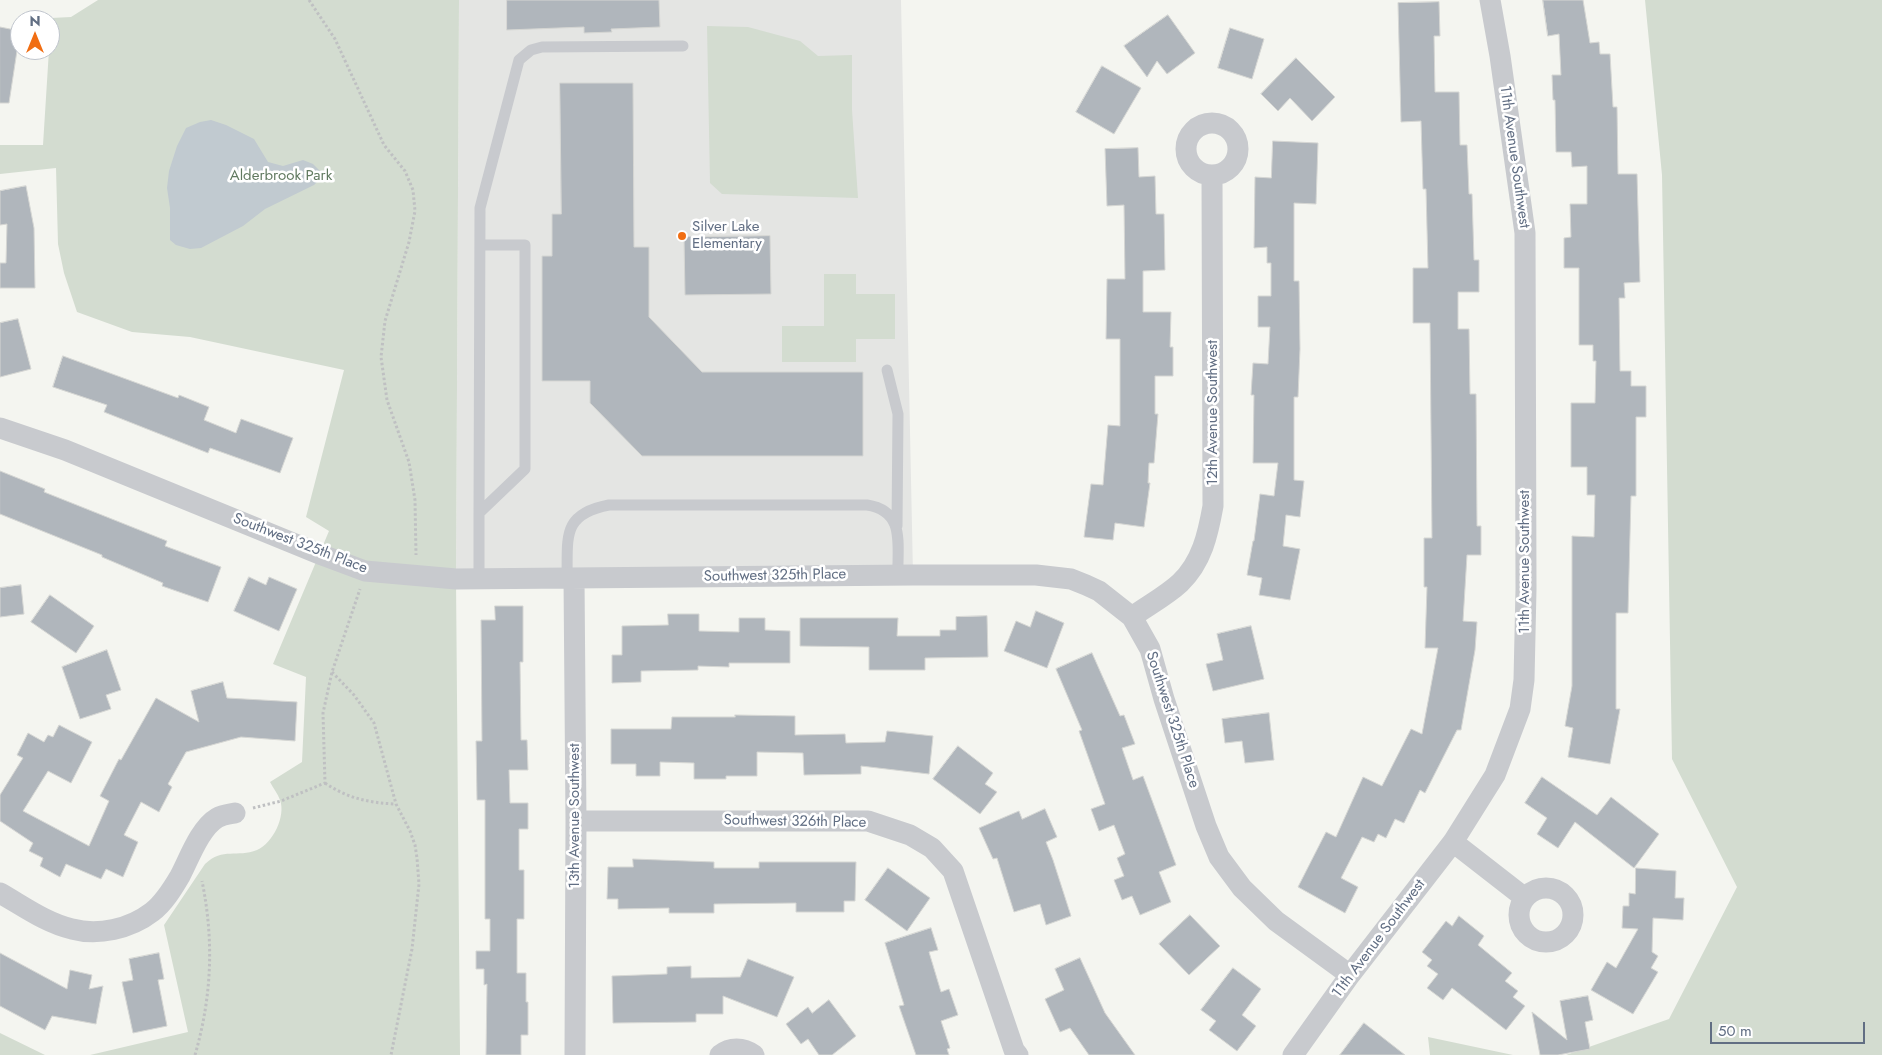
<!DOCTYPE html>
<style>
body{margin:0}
#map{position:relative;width:1882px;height:1055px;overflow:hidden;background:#f4f5f0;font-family:Jost,sans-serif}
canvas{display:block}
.north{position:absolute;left:10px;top:10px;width:50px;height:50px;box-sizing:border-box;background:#fff;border:1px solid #c0c5cd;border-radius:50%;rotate:0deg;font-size:14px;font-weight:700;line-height:20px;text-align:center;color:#616e83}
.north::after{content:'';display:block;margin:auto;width:18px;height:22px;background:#f16e13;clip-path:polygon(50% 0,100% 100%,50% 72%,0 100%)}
.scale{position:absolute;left:1710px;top:1022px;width:155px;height:22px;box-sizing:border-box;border:2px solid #616e83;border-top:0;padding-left:6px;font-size:15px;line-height:18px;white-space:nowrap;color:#616e83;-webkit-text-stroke:4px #fff;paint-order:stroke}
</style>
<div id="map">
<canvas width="1882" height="1055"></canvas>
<div class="north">N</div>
<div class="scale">50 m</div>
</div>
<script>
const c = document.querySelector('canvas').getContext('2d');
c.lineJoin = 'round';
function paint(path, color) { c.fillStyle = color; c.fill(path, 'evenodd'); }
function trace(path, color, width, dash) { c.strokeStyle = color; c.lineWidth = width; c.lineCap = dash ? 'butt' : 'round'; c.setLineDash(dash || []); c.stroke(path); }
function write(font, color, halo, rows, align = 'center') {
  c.font = font + ' Jost,sans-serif'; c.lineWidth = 5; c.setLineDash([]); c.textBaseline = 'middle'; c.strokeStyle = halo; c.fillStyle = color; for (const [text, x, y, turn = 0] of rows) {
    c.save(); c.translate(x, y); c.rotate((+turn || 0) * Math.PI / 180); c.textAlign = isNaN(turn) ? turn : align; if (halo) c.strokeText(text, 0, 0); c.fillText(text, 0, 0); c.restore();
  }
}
paint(new Path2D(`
 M 459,0 L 901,0 L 913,575 L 456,579 Z`), '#e4e5e3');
paint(new Path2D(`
 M 98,0 L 459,0 L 456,579 L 460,1055 L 90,1055 L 188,1032 L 164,925 L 205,864 C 223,847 237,858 257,850 C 273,843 286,816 280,800 C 278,794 273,788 270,782 L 302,762 L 306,677 L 273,664 L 329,531 L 306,517 L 344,370 L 190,337 L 132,332 L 77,312 L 64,273 L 58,244 L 56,168 L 0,174 L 0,145 L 43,145 L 51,18 L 71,17 Z
 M 1645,0 L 1882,0 L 1882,1055 L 1566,1055 L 1669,1019 L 1737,887 L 1672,759 L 1662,175 Z
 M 707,26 L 748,27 L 800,41 L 818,56 L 852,55 L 852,110 L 858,198 L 722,194 L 710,183 Z
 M 824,274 L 856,274 L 856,294 L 895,294 L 895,339 L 856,339 L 856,362 L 782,362 L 782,326 L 824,326 Z
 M 0,1033 L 45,1055 L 0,1055 Z
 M 1428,1037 L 1513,1055 L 1430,1055 Z`), '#d3dcd0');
paint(new Path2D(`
 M 211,120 L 226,125 L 254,139 L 268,162 L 283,166 L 303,160 L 313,164 L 319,170 L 321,178 L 314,185 L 265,209 L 243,226 L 201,248 L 190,249 L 176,245 L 170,240 L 170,208 L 167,188 L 169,171 L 177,146 L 186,128 L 200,122 Z`), '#c1cad0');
const building = new Path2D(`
 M 507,0 L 659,0 L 660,27 L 611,29 L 612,32 L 584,33 L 584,27 L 507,30 Z
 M 1543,0 L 1583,0 L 1590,43 L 1599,42 L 1600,54 L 1610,54 L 1613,107 L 1617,107 L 1618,174 L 1637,174 L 1640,282 L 1624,283 L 1625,298 L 1619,298 L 1620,371 L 1631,371 L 1631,386 L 1646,386 L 1646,417 L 1636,417 L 1636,496 L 1631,496 L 1628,613 L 1616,613 L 1616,709 L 1620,709 L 1610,764 L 1568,757 L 1573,728 L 1565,726 L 1572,686 L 1572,536 L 1594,537 L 1595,495 L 1587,495 L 1587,467 L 1571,467 L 1571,403 L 1595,403 L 1596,361 L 1593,361 L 1593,345 L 1579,345 L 1579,268 L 1564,268 L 1564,238 L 1571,237 L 1570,204 L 1587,204 L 1587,166 L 1572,167 L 1571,152 L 1556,152 L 1555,100 L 1553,100 L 1552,75 L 1561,75 L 1559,34 L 1548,36 Z
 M 1439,2 L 1440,36 L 1434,36 L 1435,92 L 1459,92 L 1460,145 L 1467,145 L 1469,194 L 1472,194 L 1474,260 L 1479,260 L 1479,292 L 1458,292 L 1458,329 L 1469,329 L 1470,394 L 1476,394 L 1477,526 L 1481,526 L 1481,555 L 1467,555 L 1463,621 L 1477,622 L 1475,650 L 1461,730 L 1457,730 L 1425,793 L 1420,790 L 1404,823 L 1395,819 L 1386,838 L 1378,834 L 1374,842 L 1362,837 L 1341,878 L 1358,887 L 1345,913 L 1298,887 L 1326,832 L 1336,837 L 1363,777 L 1382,786 L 1411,729 L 1422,734 L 1438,648 L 1425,648 L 1427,587 L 1424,587 L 1424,538 L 1432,538 L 1430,323 L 1413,323 L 1413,268 L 1428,268 L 1426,189 L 1423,189 L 1421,121 L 1401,122 L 1398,3 Z
 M 1168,15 L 1195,53 L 1167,74 L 1157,61 L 1147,77 L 1124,46 Z
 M 0,27 L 20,31 L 9,103 L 0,103 Z
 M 1230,28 L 1264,39 L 1252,79 L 1218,68 Z
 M 1296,58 L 1335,97 L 1312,121 L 1290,98 L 1278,111 L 1261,94 Z
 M 1102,66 L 1141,88 L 1114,134 L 1076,112 Z
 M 560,83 L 633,83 L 634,247 L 649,247 L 649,317 L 702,372 L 863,372 L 863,456 L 642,456 L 590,403 L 590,381 L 542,381 L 542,256 L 552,256 L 552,214 L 561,214 Z
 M 1273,141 L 1318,143 L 1316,204 L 1294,203 L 1294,281 L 1299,281 L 1300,349 L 1298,397 L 1294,397 L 1294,480 L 1304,481 L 1300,517 L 1286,515 L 1283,546 L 1300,549 L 1290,600 L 1259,595 L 1262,578 L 1247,575 L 1253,541 L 1254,541 L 1260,494 L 1274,496 L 1278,463 L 1253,463 L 1254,395 L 1251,395 L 1253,363 L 1268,364 L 1270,327 L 1258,327 L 1258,296 L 1271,296 L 1271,263 L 1267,263 L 1267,247 L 1254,248 L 1255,177 L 1271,178 Z
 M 1138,148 L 1139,177 L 1155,176 L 1156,214 L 1164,214 L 1165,270 L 1143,271 L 1143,312 L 1171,312 L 1170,347 L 1173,347 L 1173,376 L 1155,376 L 1155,414 L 1158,414 L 1154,463 L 1149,463 L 1148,483 L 1150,483 L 1144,527 L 1115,523 L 1113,540 L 1084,537 L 1091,484 L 1103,485 L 1108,425 L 1120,426 L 1120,339 L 1106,339 L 1107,279 L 1125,279 L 1124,205 L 1107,206 L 1105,149 Z
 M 26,186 L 34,228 L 35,288 L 0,288 L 0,263 L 6,263 L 7,224 L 0,225 L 0,191 Z
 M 770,236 L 771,294 L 685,295 L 684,237 Z
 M 18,319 L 31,369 L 0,377 L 0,323 Z
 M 63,356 L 178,398 L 179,395 L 209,407 L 204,420 L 236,433 L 241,419 L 293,438 L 280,473 L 210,448 L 208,453 L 104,412 L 107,405 L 53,387 Z
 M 0,471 L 45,489 L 44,492 L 167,541 L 165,546 L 221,567 L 208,602 L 162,586 L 163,583 L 102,557 L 102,555 L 0,514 Z
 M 249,577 L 266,585 L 269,577 L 297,589 L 279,631 L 234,611 Z
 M 21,585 L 24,614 L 0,617 L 0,588 Z
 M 50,595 L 94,626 L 76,653 L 31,622 Z
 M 495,606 L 523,606 L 523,662 L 520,662 L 521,740 L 527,740 L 528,770 L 509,770 L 510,803 L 528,803 L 528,829 L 519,829 L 519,870 L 524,870 L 524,919 L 517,919 L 517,973 L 526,973 L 526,1002 L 528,1002 L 528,1035 L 521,1035 L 521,1055 L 486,1055 L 487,984 L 484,985 L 484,969 L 476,969 L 476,951 L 490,951 L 490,919 L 485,919 L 485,800 L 477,800 L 476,741 L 482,741 L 481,620 L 495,620 Z
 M 1036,611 L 1064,623 L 1047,668 L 1004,651 L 1016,621 L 1030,627 Z
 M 668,614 L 699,614 L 699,631 L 739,632 L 739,618 L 765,618 L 765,630 L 790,631 L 790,663 L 729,663 L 729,667 L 698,666 L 698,670 L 641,671 L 641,682 L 612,683 L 612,655 L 622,655 L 622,626 L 668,625 Z
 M 987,616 L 988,657 L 925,658 L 925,670 L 869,670 L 869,647 L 800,646 L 800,618 L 898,618 L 897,636 L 940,636 L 940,630 L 956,630 L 956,617 Z
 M 1251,626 L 1264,679 L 1213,691 L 1206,664 L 1223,660 L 1217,634 Z
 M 107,650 L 121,690 L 106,695 L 111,709 L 80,719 L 62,667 Z
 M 1092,653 L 1120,716 L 1124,715 L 1135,744 L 1122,748 L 1133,780 L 1143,776 L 1176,865 L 1159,872 L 1171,902 L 1140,915 L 1132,896 L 1122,900 L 1114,880 L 1124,876 L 1117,858 L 1125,854 L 1114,825 L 1099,831 L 1091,809 L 1105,804 L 1079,731 L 1082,730 L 1056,669 Z
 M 223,682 L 227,698 L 297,702 L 295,741 L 241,737 L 186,752 L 168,784 L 172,787 L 159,812 L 141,802 L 124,835 L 138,842 L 123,877 L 106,869 L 101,879 L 66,864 L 60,877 L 40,866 L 43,858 L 29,851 L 33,843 L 0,821 L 0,795 L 23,758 L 17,755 L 28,733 L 44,742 L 48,735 L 53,737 L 59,725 L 92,742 L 71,783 L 48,771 L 23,811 L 89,846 L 109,801 L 100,796 L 119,759 L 121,760 L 156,698 L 199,722 L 191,691 Z
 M 1269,713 L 1274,760 L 1245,763 L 1242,741 L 1225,743 L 1222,719 Z
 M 735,715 L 795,716 L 795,735 L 845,734 L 846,743 L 885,742 L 887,731 L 933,736 L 929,774 L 861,766 L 861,774 L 804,775 L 803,753 L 757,752 L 757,776 L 726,776 L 726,779 L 694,779 L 694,763 L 660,762 L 660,776 L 636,776 L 636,764 L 611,764 L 611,729 L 671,729 L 672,717 L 735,717 Z
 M 958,746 L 993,773 L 985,784 L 997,792 L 980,814 L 933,779 Z
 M 1542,777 L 1597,815 L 1611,797 L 1659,834 L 1634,868 L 1575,822 L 1558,848 L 1537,834 L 1547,818 L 1525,803 Z
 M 1045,809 L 1057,837 L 1046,842 L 1053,860 L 1071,916 L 1046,925 L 1040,904 L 1014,912 L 997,858 L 993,859 L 979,828 L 1019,811 L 1022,819 Z
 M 633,859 L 714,862 L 714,868 L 759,868 L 759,862 L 856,862 L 855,901 L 844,901 L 844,912 L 796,912 L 796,903 L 714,904 L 714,913 L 669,913 L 669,908 L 618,909 L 618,899 L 607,899 L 608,867 L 633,867 Z
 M 888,868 L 930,898 L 907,931 L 865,900 Z
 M 1636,868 L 1676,871 L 1675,898 L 1684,898 L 1683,920 L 1653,918 L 1652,952 L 1658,956 L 1651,968 L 1658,972 L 1633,1014 L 1591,990 L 1607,962 L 1616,968 L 1638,929 L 1622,928 L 1623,906 L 1629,906 L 1629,893 L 1635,894 Z
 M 1190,915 L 1220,946 L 1189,975 L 1159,944 Z
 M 1459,916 L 1484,936 L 1478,945 L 1512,973 L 1505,981 L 1518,991 L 1513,997 L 1525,1006 L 1506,1030 L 1452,988 L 1443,1000 L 1427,988 L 1438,974 L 1427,966 L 1432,960 L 1422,952 L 1446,921 L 1452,926 Z
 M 931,928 L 938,950 L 929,952 L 941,992 L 949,989 L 958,1015 L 941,1021 L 950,1048 L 947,1049 L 949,1055 L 916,1055 L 899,1006 L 904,1005 L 885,943 Z
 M 0,953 L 67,989 L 70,970 L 92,975 L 89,989 L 103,986 L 96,1024 L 52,1016 L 45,1030 L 0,1006 Z
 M 159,953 L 164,979 L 158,980 L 167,1026 L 133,1033 L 122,982 L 133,980 L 129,959 Z
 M 1080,958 L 1105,1013 L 1135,1055 L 1089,1055 L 1070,1028 L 1060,1032 L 1045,999 L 1064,990 L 1055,969 Z
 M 748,959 L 794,977 L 777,1017 L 723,996 L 723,1014 L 696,1014 L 696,1022 L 613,1023 L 612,976 L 667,974 L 667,967 L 691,966 L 691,978 L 740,977 Z
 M 1233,968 L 1261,989 L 1242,1015 L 1256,1026 L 1237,1051 L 1209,1030 L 1216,1021 L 1201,1010 Z
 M 1588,996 L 1593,1020 L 1585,1022 L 1590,1049 L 1558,1055 L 1540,1055 L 1532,1012 L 1567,1040 L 1560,1001 Z
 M 829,1000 L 856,1036 L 832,1055 L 819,1055 L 808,1039 L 801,1044 L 786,1024 L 808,1007 L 812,1013 Z
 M 1364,1023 L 1405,1055 L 1340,1055 Z`);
paint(building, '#b0b6bc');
trace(building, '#d5d6d3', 1);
trace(new Path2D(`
 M 309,0 L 335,39 L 384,145 L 405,171 L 413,190 L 415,211 L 409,242 L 385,321 L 381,357 L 387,400 L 409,462 L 415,500 L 416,555
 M 332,672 L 354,695 L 374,723 L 396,804 L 410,831 L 415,845 L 417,858 L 419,884 L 412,949 L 391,1055
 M 325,783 C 347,798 369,803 396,804
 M 253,808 L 281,801 L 325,783 L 323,713 L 332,672 L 360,589
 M 195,1055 C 212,996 214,940 202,881`), '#bfc0c2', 3, [2.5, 2.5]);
trace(new Path2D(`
 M 887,370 L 898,414 L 897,526
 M 479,513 L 480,208 L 519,60 L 531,50 L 542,47 L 683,46
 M 567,578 C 568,538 561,514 609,505 L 867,505 C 906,511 897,545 898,575
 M 479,579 L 479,513 L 525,469 L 525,245 L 480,245`), '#c8cace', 11);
trace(new Path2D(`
 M1186 149a26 26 0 1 1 52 0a26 26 0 1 1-52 0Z
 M 0,428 L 65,450 L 322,555 L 365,571 L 456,579 L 913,575 L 1036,575 L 1071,579 L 1086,585 L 1099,591 L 1132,617 L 1150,649 L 1164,699 L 1206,826 L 1219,857 L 1242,888 L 1276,921 L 1350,975
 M 574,578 L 576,821 L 575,1055
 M 1132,617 C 1147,606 1166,596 1180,583 C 1202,562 1208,534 1213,506 L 1212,176
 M 576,821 L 868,821 L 910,835 L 932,848 L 953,871 L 1014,1050 L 1018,1055
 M 1453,842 L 1525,898
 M1519 915a27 27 0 1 1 54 0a27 27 0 1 1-54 0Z
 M 0,893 C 23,906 46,923 72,929 C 98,936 130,929 152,912 C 164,903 173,888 180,876 C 189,859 200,828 217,818 C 222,815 230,814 235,813
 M 720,1055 C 730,1047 743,1047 754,1055
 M 1293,1055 L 1350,975 L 1453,842 L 1495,775 L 1520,709 L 1524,680 L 1526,589 L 1525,233 L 1500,56 L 1490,0`), '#c8cace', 21);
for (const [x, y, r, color] of [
 [682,236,5,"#f16e13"]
]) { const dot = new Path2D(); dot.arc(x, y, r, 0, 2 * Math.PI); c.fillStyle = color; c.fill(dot); trace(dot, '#fff', 2); }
write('15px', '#616e83', '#fff', [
 ["11th Avenue Southwest",1514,157,82],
 ["12th Avenue Southwest",1213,413,-90],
 ["Southwest 325th Place",300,544,21],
 ["11th Avenue Southwest",1525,562,-90],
 ["Southwest 325th Place",775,576,-1],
 ["Southwest 325th Place",1172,720,72],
 ["13th Avenue Southwest",575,816,-90],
 ["Southwest 326th Place",795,822,1],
 ["11th Avenue Southwest",1379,939,-53]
]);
write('15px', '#617a60', '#fff', [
 ["Alderbrook Park",281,176]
]);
write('15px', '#616e83', '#fff', [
 ["Silver Lake",692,227],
 ["Elementary",692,244]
], 'left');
</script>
